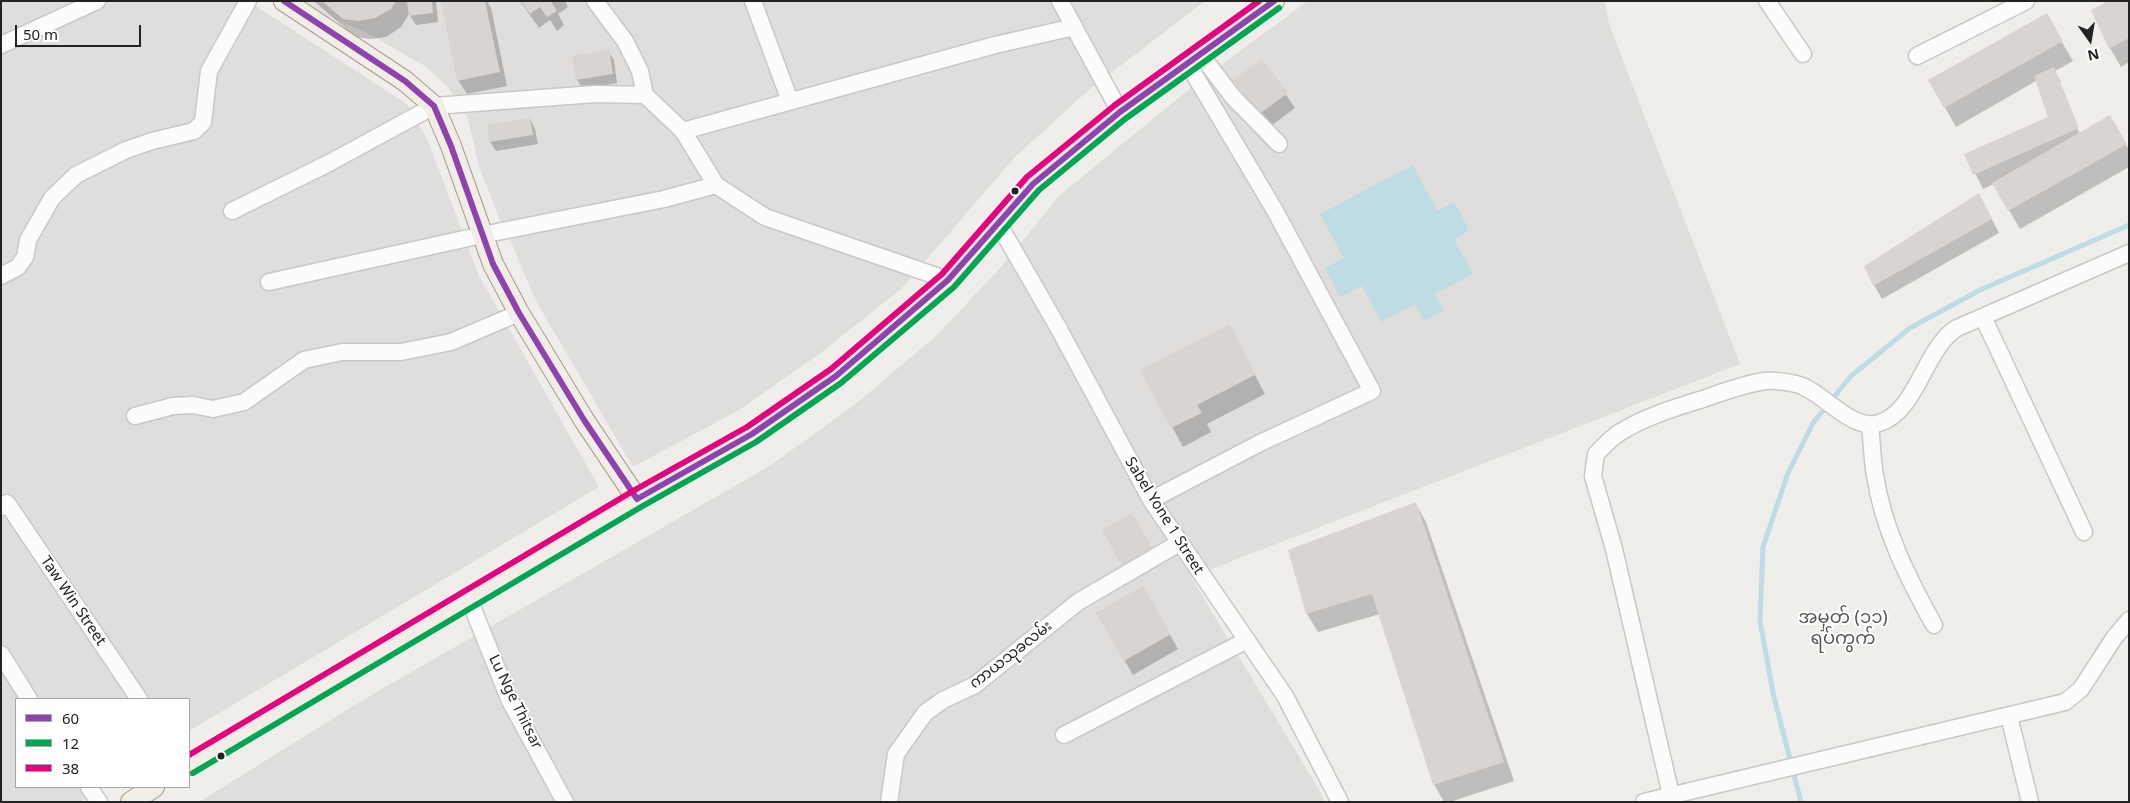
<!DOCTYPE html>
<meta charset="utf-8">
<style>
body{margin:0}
#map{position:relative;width:2130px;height:803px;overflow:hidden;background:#f0eeeb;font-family:"Noto Sans",sans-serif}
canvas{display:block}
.frame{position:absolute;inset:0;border:2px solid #222;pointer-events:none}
.legend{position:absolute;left:15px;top:698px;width:175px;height:90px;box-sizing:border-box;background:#fff;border:1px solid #a7a7a7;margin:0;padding:6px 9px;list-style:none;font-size:15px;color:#222}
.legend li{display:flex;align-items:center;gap:10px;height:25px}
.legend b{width:25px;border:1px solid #a7a7a7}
.north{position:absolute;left:2065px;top:15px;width:50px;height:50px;-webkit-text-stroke:4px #fff;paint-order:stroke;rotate:167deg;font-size:14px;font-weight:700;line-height:20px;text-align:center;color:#222}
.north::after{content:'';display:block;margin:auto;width:18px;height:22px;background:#222;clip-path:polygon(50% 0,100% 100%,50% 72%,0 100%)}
.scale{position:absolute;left:15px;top:25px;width:126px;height:22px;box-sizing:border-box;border:2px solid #222;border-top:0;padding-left:6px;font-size:15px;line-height:18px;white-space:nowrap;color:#222;-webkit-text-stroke:4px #fff;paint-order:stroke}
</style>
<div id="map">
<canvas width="2130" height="803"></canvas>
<div class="frame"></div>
<ul class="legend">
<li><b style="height:6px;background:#8e44ad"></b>60</li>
<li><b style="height:6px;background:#00a651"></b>12</li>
<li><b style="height:6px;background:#e5007d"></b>38</li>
</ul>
<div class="north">N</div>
<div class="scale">50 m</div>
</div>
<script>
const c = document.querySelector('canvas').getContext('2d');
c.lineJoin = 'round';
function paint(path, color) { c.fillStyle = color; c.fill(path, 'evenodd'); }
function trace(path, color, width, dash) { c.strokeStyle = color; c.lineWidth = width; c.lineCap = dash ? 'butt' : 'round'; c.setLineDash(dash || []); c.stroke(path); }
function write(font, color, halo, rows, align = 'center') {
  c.font = font + ' "Noto Sans","Noto Sans Myanmar",sans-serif'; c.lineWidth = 4; c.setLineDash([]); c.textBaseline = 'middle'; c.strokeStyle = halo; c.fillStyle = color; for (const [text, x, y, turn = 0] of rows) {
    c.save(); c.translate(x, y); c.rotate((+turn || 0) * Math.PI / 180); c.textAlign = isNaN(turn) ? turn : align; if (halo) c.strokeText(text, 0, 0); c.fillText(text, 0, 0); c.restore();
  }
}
paint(new Path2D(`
 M 1,1 L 248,1 L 407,104 L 428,141 L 479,276 L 599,487 L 189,731 L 189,699 L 16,699 L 16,787 L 102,787 L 80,802 L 1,802 Z
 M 300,1 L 1205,1 L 1090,89 L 1016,156 L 901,289 L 818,355 L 739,410 L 633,467 L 536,301 L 480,169 L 468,119 L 447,86 L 423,65 L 364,31 L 316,13 Z
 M 1308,1 L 1605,1 L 1609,24 L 1740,364 L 1191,577 L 1319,790 L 1325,802 L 199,802 L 368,697 L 768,467 L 853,406 L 935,337 L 1002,266 L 1060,195 L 1199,81 Z`), '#dfdedc');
paint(new Path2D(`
 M 609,1 L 1040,1 L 1043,7 L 993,38 L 688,114 Z
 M 643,105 L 672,124 L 701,181 L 501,223 L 480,169 L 468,119 L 483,113 Z`), '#dededc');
paint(new Path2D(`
 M 1413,165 L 1437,211 L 1454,202 L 1469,230 L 1454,239 L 1473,274 L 1435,294 L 1443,311 L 1424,321 L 1415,304 L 1381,322 L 1362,286 L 1340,297 L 1325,268 L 1344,258 L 1320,214 Z`), '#bfdbe3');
paint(new Path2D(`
 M 314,1 L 436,1 L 438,22 L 416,25 L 409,14 L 401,27 L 386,37 L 370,39 L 355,37 Z
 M 447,1 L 487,1 L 491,8 L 507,86 L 467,94 L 458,80 Z
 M 520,1 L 565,1 L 568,7 L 558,14 L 564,25 L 557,31 L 550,20 L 539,28 Z
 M 2129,1 L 2129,62 L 2121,67 L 2110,48 Z
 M 2046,15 L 2073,61 L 2055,71 L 2061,82 L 2059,82 L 2080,135 L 2110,117 L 2129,150 L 2129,167 L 2020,229 L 1994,184 L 1983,189 L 1966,155 L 2050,118 L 2036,81 L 1956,127 L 1930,81 Z
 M 608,51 L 614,60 L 617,83 L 583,89 L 577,80 Z
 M 1262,60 L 1295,108 L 1267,129 L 1235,80 Z
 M 530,119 L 535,129 L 538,144 L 496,151 L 490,142 Z
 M 1987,209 L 1999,233 L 1882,299 L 1874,285 Z
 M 1229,326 L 1265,394 L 1207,424 L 1211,432 L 1183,447 L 1142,371 Z
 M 1416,504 L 1426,522 L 1514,781 L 1450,802 L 1444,802 L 1434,784 L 1380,614 L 1318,632 L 1307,614 Z
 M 1131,515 L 1160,565 L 1132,581 L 1104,530 Z
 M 1143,587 L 1178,649 L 1133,675 L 1097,613 Z`), '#0003');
trace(new Path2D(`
 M 1801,802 L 1773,693 L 1760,621 L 1763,547 L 1788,473 L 1813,423 L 1851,376 L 1910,328 L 1980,290 L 2129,225`), '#bfdbe3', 5);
paint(new Path2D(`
 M 322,1 L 396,1 L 391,9 L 375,18 L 358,21 L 343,19 Z
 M 407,1 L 432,1 L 433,13 L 409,16 Z
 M 441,1 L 485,1 L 500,72 L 457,81 Z
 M 521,1 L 551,1 L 557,11 L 547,17 L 540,7 L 530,14 Z
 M 2108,1 L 2129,1 L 2129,38 L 2109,49 L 2091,10 Z
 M 2047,13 L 2063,41 L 1944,108 L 1928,80 Z
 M 609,49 L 613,74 L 576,80 L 572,56 Z
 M 1262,59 L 1288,93 L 1258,115 L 1233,80 Z
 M 2054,67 L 2079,128 L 1973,175 L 1964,154 L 2048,117 L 2034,76 Z
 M 2110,115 L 2127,144 L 2008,211 L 1992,183 Z
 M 530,118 L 533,135 L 489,142 L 487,125 Z
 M 1979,193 L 1992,219 L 1873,286 L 1864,266 Z
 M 1230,324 L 1255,375 L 1197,405 L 1202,413 L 1171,428 L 1140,370 Z
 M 1416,502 L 1504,762 L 1433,785 L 1372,594 L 1306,614 L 1288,550 Z
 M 1132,513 L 1153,550 L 1123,567 L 1102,530 Z
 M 1143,586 L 1171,634 L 1124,661 L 1096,613 Z`), '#d7d4d2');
const minor = new Path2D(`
 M 595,1 L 625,41 L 640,71 L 645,95
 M 753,1 L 790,101
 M 1060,1 L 1120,112
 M 1767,1 L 1803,54
 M 1,45 L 97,1
 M 1201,55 L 1233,97 L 1279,144
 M 1917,56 L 2026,1
 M 683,131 L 995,45 L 1074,27
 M 232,211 L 329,163 L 434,106 L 595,94 L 645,95 L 683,131 L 716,185 L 765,217 L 948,280
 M 998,223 L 1059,329 L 1151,500 L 1285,696 L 1340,802
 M 1,276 L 18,267 L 25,257 L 28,240 L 52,198 L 76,175 L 126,150 L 152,141 L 194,131 L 203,122 L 209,71 L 248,1
 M 269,282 L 482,235 L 664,199 L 716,185
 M 1983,317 L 2084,532
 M 135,416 L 173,406 L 193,405 L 213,409 L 244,402 L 304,360 L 342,352 L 401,352 L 451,342 L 519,313
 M 1870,425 C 1872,442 1872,459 1875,475 C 1883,529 1908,578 1934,625
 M 1151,500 L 1260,443 L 1372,391 L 1274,209 L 1188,64
 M 1,507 L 7,503 L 139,699
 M 469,599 L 510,701 L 565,802
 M 1,654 L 29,699
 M 2009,716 L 2030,802
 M 1064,735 L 1247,640
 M 89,787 L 99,802
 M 1671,795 L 1614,549 L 1593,476 L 1596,454 C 1603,447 1610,439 1619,433 C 1644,417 1674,408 1703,399 C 1723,392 1744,384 1765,381 C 1774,380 1787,382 1796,384 C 1822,390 1851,432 1879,423 C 1917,412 1925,347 1957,328 L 2129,253
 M 889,802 L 896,754 L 925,713 L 943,700 L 975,685 L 1078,602 L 1179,543
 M 1644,802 L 2065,702 L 2081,689 L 2114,638 L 2129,620`);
const major = new Path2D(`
 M 284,1 L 405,81 L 434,106 L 451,146 L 493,264 L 519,313 L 584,420 L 637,499
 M 189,765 L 637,499 L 752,434 L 836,376 L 948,280 L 1033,184 L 1120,112 L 1274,1
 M 131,802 L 154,787`);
trace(minor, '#c9c8c7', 19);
trace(major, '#a79c86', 22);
trace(minor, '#fdfcfc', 16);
trace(major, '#f3ede7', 20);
trace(new Path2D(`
 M 284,1 L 405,81 L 434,106 L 451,146 L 493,264 L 519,313 L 584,420 L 637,499
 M 637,499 L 752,434 L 836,376 L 948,280 L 1033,184 L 1120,112 L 1274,1`), '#8e44ad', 6);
trace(new Path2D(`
 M 193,773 L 641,507 L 756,442 L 841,383 L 954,287 L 1039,190 L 1125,119 L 1279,8`), '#00a651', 6);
trace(new Path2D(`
 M 189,755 L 633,491 L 747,427 L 831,369 L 942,274 L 1027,177 L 1115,105 L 1259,1`), '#e5007d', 6);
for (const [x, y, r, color] of [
 [1015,191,4.5,"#222"],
 [221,756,4.5,"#222"]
]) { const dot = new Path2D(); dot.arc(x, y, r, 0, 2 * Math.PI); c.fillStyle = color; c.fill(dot); trace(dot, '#fff', 2); }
write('15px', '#222', '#fff', [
 ["Sabel Yone 1 Street",1164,516,58],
 ["Taw Win Street",73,601,56],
 ["ကာယသုခလမ်း",1011,655,-38],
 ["Lu Nge Thitsar",515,702,64]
]);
write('18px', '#555', '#fff', [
 ["အမှတ် (၁၁)",1843,618],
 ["ရပ်ကွက်",1843,639]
]);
</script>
